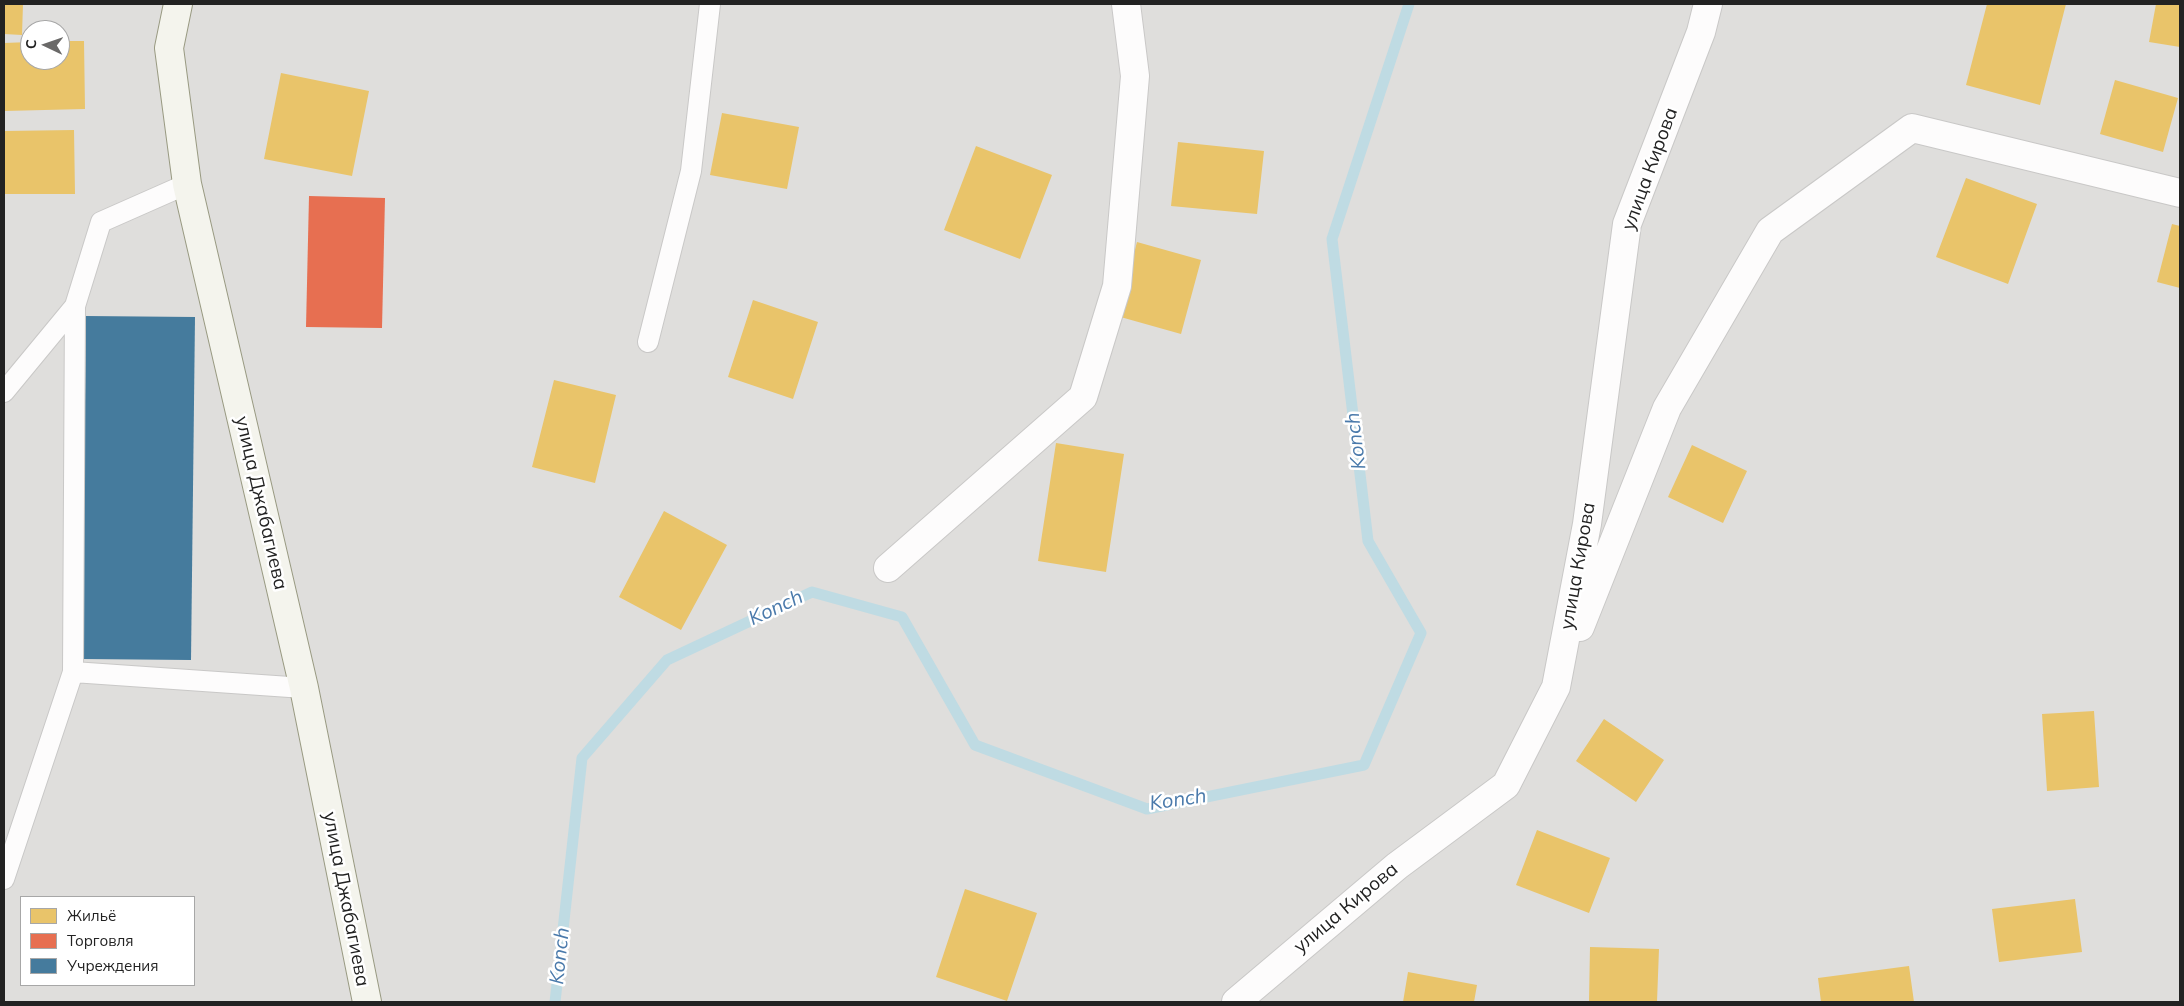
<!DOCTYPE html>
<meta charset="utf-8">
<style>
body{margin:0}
#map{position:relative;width:2184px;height:1006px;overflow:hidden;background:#f0eeeb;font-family:Mulish,sans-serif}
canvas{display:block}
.frame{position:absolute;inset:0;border:5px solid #222;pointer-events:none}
.legend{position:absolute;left:20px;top:896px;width:175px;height:90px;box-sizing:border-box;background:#fff;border:1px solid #a7a7a7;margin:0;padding:6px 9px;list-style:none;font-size:15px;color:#222}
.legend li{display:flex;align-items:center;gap:10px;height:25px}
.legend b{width:25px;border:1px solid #a7a7a7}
.north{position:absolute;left:20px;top:20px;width:50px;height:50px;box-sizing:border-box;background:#fff;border:1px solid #a7a7a7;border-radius:50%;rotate:273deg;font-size:14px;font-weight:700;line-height:20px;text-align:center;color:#222}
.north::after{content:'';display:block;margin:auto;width:18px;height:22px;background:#6a6968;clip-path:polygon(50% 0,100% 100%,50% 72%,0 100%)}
</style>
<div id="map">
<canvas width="2184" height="1006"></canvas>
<div class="frame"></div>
<ul class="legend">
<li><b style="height:14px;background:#e9c46a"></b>Жильё</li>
<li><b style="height:14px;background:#e76f51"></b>Торговля</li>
<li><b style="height:14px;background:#457b9d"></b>Учреждения</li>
</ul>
<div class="north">С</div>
</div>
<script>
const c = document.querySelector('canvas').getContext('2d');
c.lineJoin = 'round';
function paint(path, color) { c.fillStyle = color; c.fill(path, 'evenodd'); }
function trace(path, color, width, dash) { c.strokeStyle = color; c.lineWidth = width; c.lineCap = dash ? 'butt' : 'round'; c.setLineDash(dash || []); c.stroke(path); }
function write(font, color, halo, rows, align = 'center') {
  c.font = font + ' Mulish,sans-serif'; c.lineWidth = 5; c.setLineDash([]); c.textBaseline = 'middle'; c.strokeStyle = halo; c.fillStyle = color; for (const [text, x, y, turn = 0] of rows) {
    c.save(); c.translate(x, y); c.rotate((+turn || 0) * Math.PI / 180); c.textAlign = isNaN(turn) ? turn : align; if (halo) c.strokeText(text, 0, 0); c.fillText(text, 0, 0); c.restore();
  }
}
paint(new Path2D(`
 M 4,4 L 2180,4 L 2180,1002 L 4,1002 ZM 30,30 L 60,30 L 60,60 L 30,60 ZM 21,897 L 194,897 L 194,985 L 21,985 Z`), '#dfdedc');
paint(new Path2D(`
 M 4,4 L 23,4 L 22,35 L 4,34 Z
 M 1987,4 L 2066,4 L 2040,105 L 1966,85 Z
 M 2156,4 L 2180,4 L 2180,47 L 2149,42 Z
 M 60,41 L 84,41 L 85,109 L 4,111 L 4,43 L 30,42 L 30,60 L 60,60 Z
 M 281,73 L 369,91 L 352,176 L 264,159 Z
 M 2115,80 L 2178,98 L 2163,152 L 2100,134 Z
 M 722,113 L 799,127 L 787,189 L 710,175 Z
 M 74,130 L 75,194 L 4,194 L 4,131 Z
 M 1178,142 L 1264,151 L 1257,214 L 1171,206 Z
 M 976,146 L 1052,175 L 1020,259 L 944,230 Z
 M 1966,178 L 2037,204 L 2008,284 L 1936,257 Z
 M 2172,224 L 2180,226 L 2180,288 L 2157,282 Z
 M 1137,242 L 1201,260 L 1181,334 L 1117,316 Z
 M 753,300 L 818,322 L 793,399 L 728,377 Z
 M 554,380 L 616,395 L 595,483 L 532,467 Z
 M 1056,443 L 1124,454 L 1106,572 L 1038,561 Z
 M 1692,445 L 1747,471 L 1723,523 L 1668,497 Z
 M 664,511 L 727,545 L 681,630 L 619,597 Z
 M 2094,711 L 2099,787 L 2047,791 L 2042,714 Z
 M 1604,719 L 1664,760 L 1636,802 L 1576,761 Z
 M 1537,830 L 1610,858 L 1589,913 L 1516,885 Z
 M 965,889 L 1037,913 L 1007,1001 L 936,977 Z
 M 2075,899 L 2082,952 L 1999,962 L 1992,909 Z
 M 1590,947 L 1659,949 L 1657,1002 L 1589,1002 Z
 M 1909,966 L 1914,1002 L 1821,1002 L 1818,978 Z
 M 1408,972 L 1477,985 L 1474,1002 L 1403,1002 Z`), '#e9c46a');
paint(new Path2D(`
 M 309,196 L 385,198 L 382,328 L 306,327 Z`), '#e76f51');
paint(new Path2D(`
 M 86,316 L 195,317 L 191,660 L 82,659 Z`), '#457b9d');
trace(new Path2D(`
 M 555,1002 L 582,758 L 667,660 L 812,592 L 902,617 L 975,745 L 1147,809 L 1364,765 L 1421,633 L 1368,541 L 1332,239 L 1409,4`), '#bfdbe3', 11);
const service = new Path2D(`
 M 648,342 L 691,171 L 710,4
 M 4,392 L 75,306 L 101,222 L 187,184
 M 73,672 L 304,688
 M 4,879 L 73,672 L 75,306`);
const minor = new Path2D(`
 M 888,568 L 1083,397 L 1117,286 L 1135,76 L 1126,4
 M 1580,627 L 1667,408 L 1770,231 L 1912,128 L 2180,193
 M 1236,1002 L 1397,866 L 1506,785 L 1556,687 L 1587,524 L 1627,224 L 1701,32 L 1708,4`);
const secondary = new Path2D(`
 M 178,4 L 169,48 L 187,184 L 304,688 L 367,1002`);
trace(service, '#c9c8c7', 22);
trace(minor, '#c9c8c7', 30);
trace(secondary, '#999a82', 30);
trace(service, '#fdfcfc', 20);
trace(minor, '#fdfcfc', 28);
trace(secondary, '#f4f4ed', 28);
write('19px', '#222', '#fff', [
 ["улица Кирова",1650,169,-70],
 ["улица Джабагиева",261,503,77],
 ["улица Кирова",1578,566,-80],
 ["улица Джабагиева",346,899,79],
 ["улица Кирова",1346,908,-40]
]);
write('italic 20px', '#4a7aab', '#fff', [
 ["Konch",1356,441,-97],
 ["Konch",776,608,-25],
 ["Konch",1178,800,-8],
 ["Konch",560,956,-84]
]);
</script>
